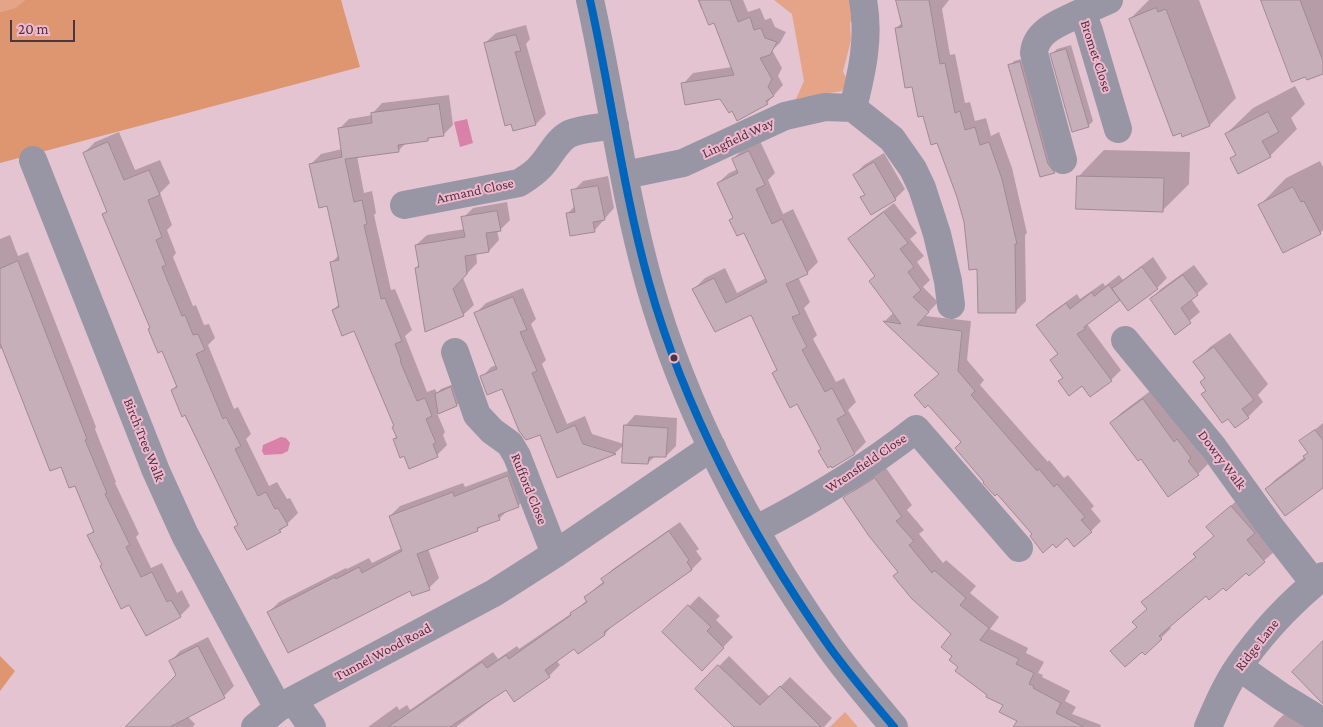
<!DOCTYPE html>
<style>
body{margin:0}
#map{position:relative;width:1323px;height:727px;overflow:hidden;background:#e4c4d1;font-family:"Crimson Pro",serif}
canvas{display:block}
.scale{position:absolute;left:10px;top:20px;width:65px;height:22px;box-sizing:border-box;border:2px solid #4c353e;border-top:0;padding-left:6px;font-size:15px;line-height:18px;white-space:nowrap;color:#4c353e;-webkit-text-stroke:4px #f1b7ce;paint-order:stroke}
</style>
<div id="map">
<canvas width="1323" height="727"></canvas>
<div class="scale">20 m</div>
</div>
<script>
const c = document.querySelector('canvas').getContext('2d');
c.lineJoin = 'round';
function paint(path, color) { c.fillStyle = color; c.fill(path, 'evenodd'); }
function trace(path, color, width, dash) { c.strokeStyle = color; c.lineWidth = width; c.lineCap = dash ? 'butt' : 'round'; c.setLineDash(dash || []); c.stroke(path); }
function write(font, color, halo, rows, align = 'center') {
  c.font = font + ' "Crimson Pro",serif'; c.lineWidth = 4; c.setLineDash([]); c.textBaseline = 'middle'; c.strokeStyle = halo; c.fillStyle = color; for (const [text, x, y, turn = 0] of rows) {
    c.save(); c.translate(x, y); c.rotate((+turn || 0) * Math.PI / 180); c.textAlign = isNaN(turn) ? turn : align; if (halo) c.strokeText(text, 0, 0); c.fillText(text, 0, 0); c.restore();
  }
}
paint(new Path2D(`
 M 0,0 L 25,0 L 15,8 L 0,12 Z
 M 774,0 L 856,0 L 857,13 L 850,23 L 851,40 L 843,72 L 849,82 L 842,91 L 796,99 L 804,81 L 792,14 Z
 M 845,712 L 858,727 L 830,727 Z`), '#e5a488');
paint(new Path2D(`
 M 25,0 L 341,0 L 360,67 L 0,163 L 0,12 L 15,8 Z
 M 0,656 L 15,671 L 0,691 Z`), '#dd966f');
paint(new Path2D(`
 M 467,119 L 473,143 L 460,147 L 454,122 Z
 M 281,437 L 286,438 L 290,443 L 288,451 L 282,454 L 264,455 L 262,451 L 263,445 Z`), '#da81aa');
paint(new Path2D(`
 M 698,0 L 743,0 L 748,12 L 760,8 L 765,20 L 771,18 L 775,27 L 786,32 L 780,43 L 772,50 L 782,68 L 778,76 L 783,85 L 767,103 L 738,119 L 732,109 L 721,98 L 683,84 L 693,73 L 732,67 L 715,22 L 703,8 L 701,9 Z
 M 897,0 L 949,0 L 942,9 L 950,55 L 955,54 L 965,103 L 970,102 L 975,121 L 986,118 L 991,136 L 999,132 L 1012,168 L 1027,233 L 1025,235 L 1026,301 L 1016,311 L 978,267 L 959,196 L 938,142 L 924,115 L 913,85 L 896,28 L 903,22 Z
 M 1149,0 L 1199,0 L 1236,98 L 1210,125 L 1130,19 Z
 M 1262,0 L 1323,0 L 1323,73 Z
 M 526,25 L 530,39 L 526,44 L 546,114 L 536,124 L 514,130 L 485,43 L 496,33 Z
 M 1071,45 L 1093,121 L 1088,126 L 1052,54 L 1057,49 Z
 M 1025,58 L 1059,167 L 1054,172 L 1041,176 L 1010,66 L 1014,61 Z
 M 1295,86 L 1305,104 L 1291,118 L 1297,129 L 1270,156 L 1232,158 L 1236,154 L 1226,134 L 1253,108 Z
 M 449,95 L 453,125 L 443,135 L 431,136 L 428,140 L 406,143 L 399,150 L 357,156 L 364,193 L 372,191 L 376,213 L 374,215 L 391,290 L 395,289 L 412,330 L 405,336 L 427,392 L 435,389 L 437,393 L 441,389 L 456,383 L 461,400 L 457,405 L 437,413 L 445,432 L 443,435 L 447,445 L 437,455 L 405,454 L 394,439 L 397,436 L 396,425 L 354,330 L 333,310 L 340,303 L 331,263 L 339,255 L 328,205 L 311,164 L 321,154 L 342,149 L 339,129 L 349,119 L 373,115 L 372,114 L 382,103 Z
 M 119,132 L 135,170 L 160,160 L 170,183 L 160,193 L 172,225 L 167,230 L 176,253 L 173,257 L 193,306 L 196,305 L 204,325 L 209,324 L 215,338 L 208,345 L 234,409 L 238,407 L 251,434 L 246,439 L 269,486 L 277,482 L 287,499 L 290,498 L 298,513 L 280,531 L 239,524 L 172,390 L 177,385 L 163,349 L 151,328 L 104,214 L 107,211 L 84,153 L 95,142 Z
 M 760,141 L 775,173 L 768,180 L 783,214 L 793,209 L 818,262 L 807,273 L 798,277 L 810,302 L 804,308 L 817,335 L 813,339 L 836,382 L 844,378 L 856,402 L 848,410 L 866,442 L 855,453 L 833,467 L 797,403 L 773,373 L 778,368 L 751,313 L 716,330 L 694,289 L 705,278 L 725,268 L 737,293 L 766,278 L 744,231 L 731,220 L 734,217 L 718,183 L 729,173 L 738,169 L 733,159 L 744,148 Z
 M 1104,150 L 1190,152 L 1189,184 L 1163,210 L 1078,177 Z
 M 884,153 L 905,189 L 895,199 L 862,197 L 866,194 L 854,175 L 864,165 Z
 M 1320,161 L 1323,167 L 1323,230 L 1320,233 L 1260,205 L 1286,178 Z
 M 608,176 L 614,208 L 595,230 L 567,214 L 575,206 L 573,191 L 583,181 Z
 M 507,202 L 510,220 L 500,230 L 497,230 L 499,240 L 489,251 L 476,253 L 477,263 L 463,278 L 474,305 L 463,315 L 416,268 L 419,264 L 416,245 L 427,235 L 465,229 L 463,218 L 473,208 Z
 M 894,203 L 917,233 L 910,239 L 924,256 L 917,262 L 930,280 L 923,287 L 938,302 L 925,316 L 971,321 L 967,360 L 984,380 L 980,385 L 1048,462 L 1049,460 L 1064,478 L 1068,475 L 1094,506 L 1091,509 L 1101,521 L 1091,531 L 1067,536 L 1053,543 L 1034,534 L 962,442 L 928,403 L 916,395 L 940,373 L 885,321 L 894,312 L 876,275 L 850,239 L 860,229 Z
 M 10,235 L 18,256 L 28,252 L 96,427 L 95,429 L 116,482 L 115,483 L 139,534 L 136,537 L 151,568 L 162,563 L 177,593 L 182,590 L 190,606 L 180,616 L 130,603 L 89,535 L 95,529 L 76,484 L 61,465 L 3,348 L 0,349 L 0,239 Z
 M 1153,257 L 1167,278 L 1157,288 L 1128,309 L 1120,298 L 1087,324 L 1121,370 L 1111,380 L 1064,377 L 1051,360 L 1058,353 L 1038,325 L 1048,315 L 1077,294 L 1080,299 L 1103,283 L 1105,286 L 1119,275 L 1123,280 Z
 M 1194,265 L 1208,284 L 1191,299 L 1200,312 L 1175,333 L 1151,299 L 1161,289 Z
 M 523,288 L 536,319 L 531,324 L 546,360 L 542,364 L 567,424 L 585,416 L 592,434 L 624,444 L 625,426 L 635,415 L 677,418 L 676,446 L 666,456 L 655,456 L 648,463 L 624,445 L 615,453 L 558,477 L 540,433 L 502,387 L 482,377 L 491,367 L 497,365 L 476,313 L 486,303 Z
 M 1230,333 L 1268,384 L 1258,395 L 1263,402 L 1248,417 L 1228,417 L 1207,390 L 1206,377 L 1195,362 L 1210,347 Z
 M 1153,389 L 1200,447 L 1198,450 L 1208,464 L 1198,474 L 1141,457 L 1111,423 L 1121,413 Z
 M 1323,423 L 1323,487 L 1266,489 L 1276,479 L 1305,457 L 1309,452 L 1301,441 Z
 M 518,467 L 528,496 L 518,506 L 508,510 L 499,519 L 483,525 L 477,530 L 428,549 L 439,578 L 429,588 L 410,589 L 269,612 L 279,602 L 346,568 L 347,569 L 369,558 L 372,563 L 402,548 L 390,516 L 400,506 L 463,483 L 465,487 Z
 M 886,468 L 912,505 L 907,510 L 924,530 L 919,534 L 943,563 L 946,560 L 976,586 L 970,593 L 999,617 L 990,629 L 1028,648 L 1026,653 L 1044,662 L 1038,673 L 1043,675 L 1042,677 L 1070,691 L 1065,701 L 1076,707 L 1072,714 L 1101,725 L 1100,727 L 1015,727 L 1018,720 L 1004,705 L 988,695 L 960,667 L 954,656 L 953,634 L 899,572 L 845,499 L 856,488 Z
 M 1242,496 L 1275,551 L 1249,574 L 1247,571 L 1206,595 L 1169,626 L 1171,628 L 1161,638 L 1138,627 L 1148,608 L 1143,602 L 1197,556 L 1215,535 L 1218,517 Z
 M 680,522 L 699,549 L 696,551 L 702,559 L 692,569 L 614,623 L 605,634 L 578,652 L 575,647 L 556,660 L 560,665 L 549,676 L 515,700 L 507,688 L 456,727 L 368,727 L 397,706 L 399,710 L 407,705 L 410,710 L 493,652 L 498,659 L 517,646 L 519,649 L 575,611 L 587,600 L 585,597 L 604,581 L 603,579 L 613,569 Z
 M 699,596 L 720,616 L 716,620 L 733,637 L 702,669 L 664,632 Z
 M 208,637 L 234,686 L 224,696 L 187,716 L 195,724 L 193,727 L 129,727 L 178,676 L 170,662 L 180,651 Z
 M 729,656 L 770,697 L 790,677 L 832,718 L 824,727 L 736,727 L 697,689 Z
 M 1290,709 L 1305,727 L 1273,727 L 1279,719 Z`), '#0003');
const building = new Path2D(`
 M 699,0 L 730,0 L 738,22 L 750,17 L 754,30 L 761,28 L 765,38 L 777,42 L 770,55 L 760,58 L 772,79 L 768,87 L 774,96 L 766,101 L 768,104 L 737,121 L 732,111 L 729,113 L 720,99 L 685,105 L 681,83 L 734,75 L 714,23 L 709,25 Z
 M 896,0 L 929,0 L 940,64 L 945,63 L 955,113 L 960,111 L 965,130 L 975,127 L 980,145 L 989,142 L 1002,179 L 1017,244 L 1015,244 L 1016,313 L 978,313 L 977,269 L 969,270 L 964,222 L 957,197 L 937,143 L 931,145 L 923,116 L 918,117 L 912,87 L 905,88 L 895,28 L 902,27 Z
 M 1261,0 L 1300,0 L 1323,61 L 1323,74 L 1307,80 L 1305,77 L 1292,82 Z
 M 1156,8 L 1158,12 L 1166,9 L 1210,126 L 1182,137 L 1181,133 L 1173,136 L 1129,19 Z
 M 516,35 L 521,51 L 515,52 L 536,125 L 513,131 L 511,124 L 505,126 L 484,43 Z
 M 1066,49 L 1089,127 L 1072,132 L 1050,54 Z
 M 1020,62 L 1048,164 L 1055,173 L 1040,177 L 1008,65 Z
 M 439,104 L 444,136 L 428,138 L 428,141 L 398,145 L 399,152 L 345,159 L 354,202 L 362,200 L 367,224 L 364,225 L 381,299 L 385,298 L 402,341 L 395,344 L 401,360 L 400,361 L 417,401 L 425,398 L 432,416 L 426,419 L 436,443 L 433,444 L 438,457 L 409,469 L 404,456 L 400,458 L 393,439 L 397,438 L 392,427 L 394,426 L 354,331 L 342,336 L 332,310 L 339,307 L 330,262 L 339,260 L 327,206 L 319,208 L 309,164 L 342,157 L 338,128 L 372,123 L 371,113 Z
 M 1268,112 L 1279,132 L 1262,141 L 1271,157 L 1238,174 L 1230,158 L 1236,155 L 1225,134 Z
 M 108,142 L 124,180 L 149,170 L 160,195 L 148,200 L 162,237 L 156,240 L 166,265 L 162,267 L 182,316 L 185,315 L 193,335 L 198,334 L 205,350 L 196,354 L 223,419 L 226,417 L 241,446 L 235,449 L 258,496 L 266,492 L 275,509 L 278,508 L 288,525 L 279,530 L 281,532 L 247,550 L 234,527 L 238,525 L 185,415 L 182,417 L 171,390 L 177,387 L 162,351 L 158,353 L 148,329 L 150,328 L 102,214 L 107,212 L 83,153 Z
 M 749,151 L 765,185 L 756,189 L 772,224 L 782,219 L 808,274 L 786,284 L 800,314 L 792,317 L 807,347 L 802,350 L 825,392 L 832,388 L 846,414 L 837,419 L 855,454 L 832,468 L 831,466 L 828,468 L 818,451 L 821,449 L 797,404 L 790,408 L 772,373 L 777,370 L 751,315 L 715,332 L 692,289 L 714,278 L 726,303 L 767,282 L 744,233 L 737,236 L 729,220 L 733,218 L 717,183 L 738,173 L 732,159 Z
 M 874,162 L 896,200 L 871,215 L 860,197 L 865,195 L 853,175 Z
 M 1077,176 L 1164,178 L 1163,212 L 1076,209 Z
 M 598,186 L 605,220 L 593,222 L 595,232 L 570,236 L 566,213 L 575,212 L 571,190 Z
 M 1293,187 L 1301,202 L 1304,201 L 1321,234 L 1283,253 L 1258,205 Z
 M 497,211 L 501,231 L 486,233 L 489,252 L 465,256 L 467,274 L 453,289 L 464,316 L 425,332 L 415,268 L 419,267 L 415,245 L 465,237 L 461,217 Z
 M 884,212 L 908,243 L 900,249 L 914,267 L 908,272 L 921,290 L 913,297 L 929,312 L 917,325 L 962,331 L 958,371 L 975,391 L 971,395 L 1037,471 L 1039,469 L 1054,487 L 1057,484 L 1085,517 L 1081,520 L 1092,532 L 1074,547 L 1067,538 L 1056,548 L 1053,544 L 1043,553 L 1030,536 L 1032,534 L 997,494 L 995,496 L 983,483 L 984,482 L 955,448 L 961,442 L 928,405 L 925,408 L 914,395 L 939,374 L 883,321 L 901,324 L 869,281 L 875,276 L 848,239 Z
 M 18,261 L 87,439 L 85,440 L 107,493 L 105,494 L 130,545 L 126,547 L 141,577 L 152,572 L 167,602 L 171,600 L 181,617 L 146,636 L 129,605 L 121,609 L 100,566 L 102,565 L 87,535 L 94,532 L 75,486 L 69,488 L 61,467 L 50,471 L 0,343 L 0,269 Z
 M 1142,267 L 1158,289 L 1128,311 L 1112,289 Z
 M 1183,275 L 1198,295 L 1181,308 L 1191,323 L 1175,335 L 1150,299 Z
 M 1109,285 L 1120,300 L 1084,327 L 1085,329 L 1077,334 L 1112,381 L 1090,397 L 1082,386 L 1069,396 L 1058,381 L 1063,378 L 1050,360 L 1058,354 L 1036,325 L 1066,303 L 1070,309 L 1092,292 L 1094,296 Z
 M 513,297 L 527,330 L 520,332 L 537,371 L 532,373 L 557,433 L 575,425 L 583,444 L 616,454 L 557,478 L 540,435 L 526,440 L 519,431 L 502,389 L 487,395 L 480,376 L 497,369 L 474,313 Z
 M 1214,347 L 1254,400 L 1242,409 L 1249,418 L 1235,428 L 1228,419 L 1222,423 L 1201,394 L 1206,391 L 1200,382 L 1205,378 L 1193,362 Z
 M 451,387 L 457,406 L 438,414 L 435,394 Z
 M 1143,399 L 1174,442 L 1177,439 L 1191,458 L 1188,461 L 1199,475 L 1168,497 L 1141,459 L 1138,461 L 1110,423 Z
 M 624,425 L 668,428 L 666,457 L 649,457 L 648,464 L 622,463 Z
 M 1315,430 L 1323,440 L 1323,488 L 1285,516 L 1265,489 L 1305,459 L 1303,456 L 1308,453 L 1299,441 Z
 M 508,476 L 519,507 L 498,515 L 500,520 L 477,528 L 478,531 L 417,554 L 430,590 L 412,596 L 410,591 L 288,653 L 267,612 L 335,577 L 336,579 L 359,567 L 362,573 L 402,551 L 389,516 L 453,492 L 454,496 Z
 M 875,478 L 902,517 L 896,521 L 914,541 L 909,545 L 932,573 L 934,570 L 966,598 L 960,605 L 989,628 L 980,640 L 1019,659 L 1016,664 L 1034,673 L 1029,684 L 1034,686 L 1033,688 L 1061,703 L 1056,713 L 1084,727 L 1013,727 L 1017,721 L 999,712 L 1003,705 L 986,697 L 987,695 L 955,671 L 958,667 L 949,660 L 952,656 L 941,647 L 951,634 L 912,599 L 893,576 L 898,572 L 869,536 L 843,498 Z
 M 1231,506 L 1255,533 L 1247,540 L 1265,562 L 1249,576 L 1246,573 L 1226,591 L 1223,588 L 1209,600 L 1206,596 L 1159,636 L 1162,639 L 1145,655 L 1142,652 L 1125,667 L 1110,651 L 1137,627 L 1132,622 L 1147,609 L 1141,602 L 1196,557 L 1193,554 L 1214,536 L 1206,527 Z
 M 669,531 L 689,560 L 687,562 L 692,570 L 604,632 L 605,635 L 578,654 L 574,649 L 545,670 L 550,677 L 514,702 L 506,690 L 450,727 L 388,727 L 482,662 L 487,668 L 506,655 L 509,659 L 571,615 L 570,613 L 587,602 L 584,597 L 604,583 L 601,579 Z
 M 688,605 L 711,627 L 707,631 L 724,648 L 702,671 L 662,632 Z
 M 1323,641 L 1323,704 L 1292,672 Z
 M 198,646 L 225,698 L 170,727 L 125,727 L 176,675 L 169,661 Z
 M 718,665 L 760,705 L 780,686 L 821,727 L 734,727 L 695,689 Z`);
paint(building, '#c7afb9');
trace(building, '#a18993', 1);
trace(new Path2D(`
 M 590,0 C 611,94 623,190 649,283 C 684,408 750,533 824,639 C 845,670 870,698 894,727
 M 1109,0 L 1082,12 L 1089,31 L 1118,129
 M 853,108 C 862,72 870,37 863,0
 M 33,160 L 156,471 L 185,535 L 278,708
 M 1063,160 L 1034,53 C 1036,29 1063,22 1082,12
 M 625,175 L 683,163 L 785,116 L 825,107 L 853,108 L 892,139 L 913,169 L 922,188 L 937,234 L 948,281 L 951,305
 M 404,205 L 519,183 C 527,178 534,174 540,167 C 550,157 556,141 569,134 C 582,128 600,128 615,125
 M 1125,340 L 1213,447 L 1269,525 L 1314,583
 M 455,352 L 477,415 L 492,431 L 510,444 L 517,456 L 555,554
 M 755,530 C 811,501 867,468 916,429 L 1019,548
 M 1239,667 L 1282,697 L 1323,722
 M 293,700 L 312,727
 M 255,727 L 278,708 L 293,700 L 494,593 L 555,554 L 712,447
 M 1208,727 C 1217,706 1226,685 1239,666 C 1263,631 1291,602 1323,576`), '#9896a4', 28);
trace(new Path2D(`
 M 590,0 C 611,94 623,190 649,283 C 684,408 750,533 824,639 C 845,670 870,698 894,727`), '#0065bd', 8);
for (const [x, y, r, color] of [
 [674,358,4.5,"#4c353e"]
]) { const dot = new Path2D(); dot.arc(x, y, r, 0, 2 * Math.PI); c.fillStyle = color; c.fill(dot); trace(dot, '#f1b7ce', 2); }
write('14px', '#4c353e', '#f1b7ce', [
 ["Bromet Close",1096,56,72],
 ["Lingfield Way",738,138,-25],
 ["Armand Close",475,191,-12],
 ["Birch Tree Walk",144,440,68],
 ["Dowry Walk",1222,460,53],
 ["Wrensfield Close",866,463,-34],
 ["Rufford Close",529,489,68],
 ["Ridge Lane",1257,645,-52],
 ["Tunnel Wood Road",383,652,-28]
]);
</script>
